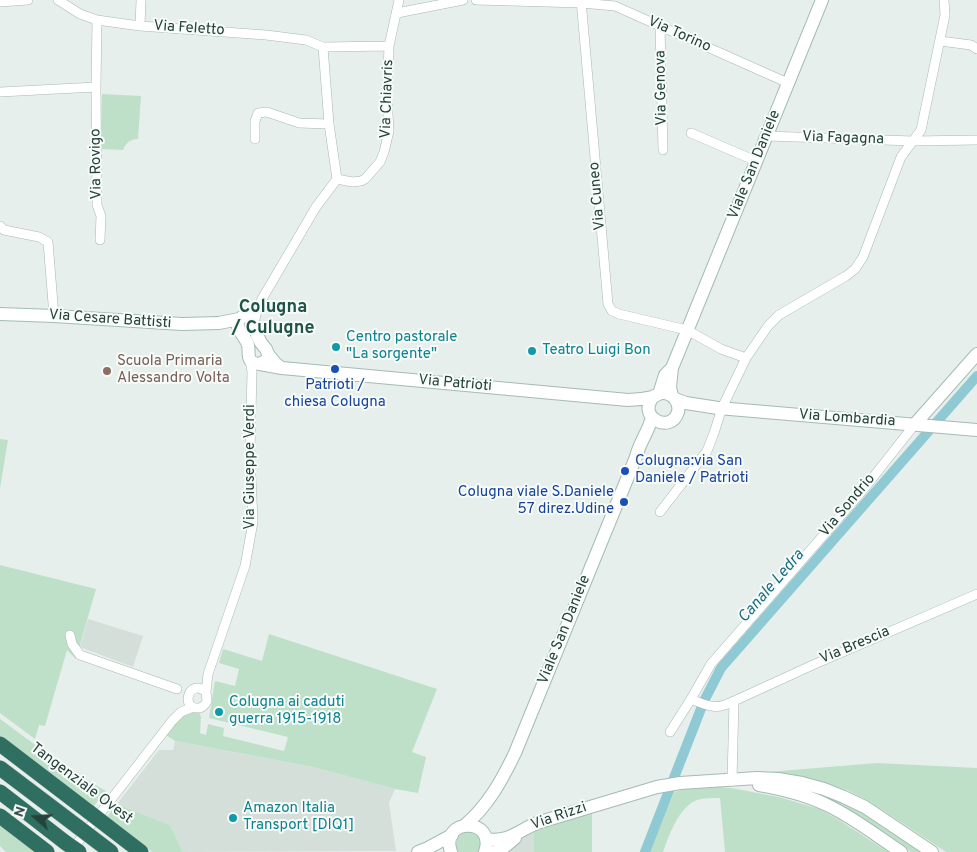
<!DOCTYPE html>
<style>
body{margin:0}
#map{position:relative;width:977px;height:852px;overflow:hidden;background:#e6efeb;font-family:Overpass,sans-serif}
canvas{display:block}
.north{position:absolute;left:10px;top:792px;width:50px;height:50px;-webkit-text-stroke:4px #f7fbf9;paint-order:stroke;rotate:289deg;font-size:14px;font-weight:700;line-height:20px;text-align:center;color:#24423a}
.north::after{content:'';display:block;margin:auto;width:18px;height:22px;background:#24423a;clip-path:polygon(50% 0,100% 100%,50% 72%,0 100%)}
</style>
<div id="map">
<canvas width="977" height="852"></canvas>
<div class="north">N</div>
</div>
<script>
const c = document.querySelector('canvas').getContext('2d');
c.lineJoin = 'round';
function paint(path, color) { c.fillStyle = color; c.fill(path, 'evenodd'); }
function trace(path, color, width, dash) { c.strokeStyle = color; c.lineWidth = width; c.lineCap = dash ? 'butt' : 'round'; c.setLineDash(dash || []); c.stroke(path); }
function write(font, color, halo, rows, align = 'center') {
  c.font = font + ' Overpass,sans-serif'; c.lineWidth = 4; c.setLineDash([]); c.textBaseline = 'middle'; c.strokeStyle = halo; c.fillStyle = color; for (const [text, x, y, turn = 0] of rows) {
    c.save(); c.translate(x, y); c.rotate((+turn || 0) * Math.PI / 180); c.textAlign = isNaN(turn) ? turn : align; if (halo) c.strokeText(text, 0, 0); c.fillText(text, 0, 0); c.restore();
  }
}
paint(new Path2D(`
 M 88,619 L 143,636 L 133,667 L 80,647 Z
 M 175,741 L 313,767 L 395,789 L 389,803 L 396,851 L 183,852 L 170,825 L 117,804 L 159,750 L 173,750 Z
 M 534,829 L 534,852 L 506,852 Z`), '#d4dfda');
paint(new Path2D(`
 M 102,94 L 141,96 L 138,139 C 130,139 126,143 123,150 L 101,149 Z
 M 0,439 L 8,440 L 0,488 Z
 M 0,565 L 96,589 L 76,659 L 67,650 L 45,726 L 39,725 L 35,739 L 0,713 Z
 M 269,634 L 437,689 L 412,752 L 426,757 L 418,793 L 395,789 L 313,767 L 175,741 L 166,735 C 174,724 181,713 196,711 L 199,712 L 201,717 L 200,733 L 206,735 L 208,724 L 224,728 L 223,736 L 284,751 L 288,737 L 209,718 L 215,681 L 235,686 L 239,669 L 219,663 L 223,649 L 262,661 Z
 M 0,719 L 71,771 L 106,791 L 93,807 L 0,737 Z
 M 877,763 L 977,768 L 977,852 L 946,852 L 887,813 L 867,800 L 847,790 L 823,782 L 756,773 Z
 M 708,786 L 731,788 L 779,797 L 819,809 L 839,820 L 888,852 L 725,852 L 720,798 C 713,798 704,798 697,800 C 679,807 669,835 663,852 L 650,852 L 674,792 L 686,789 Z
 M 800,789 L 833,797 L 854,806 L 922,852 L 911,852 L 859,817 Z
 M 117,804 L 170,825 L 183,852 L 152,852 L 107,817 Z
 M 592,811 L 592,852 L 534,852 L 534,829 Z
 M 0,825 L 35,852 L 6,852 L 0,846 Z
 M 466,832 C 479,834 484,840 478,852 L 458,852 L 458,851 C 454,842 457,835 466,832 Z`), '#bfe0c8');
trace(new Path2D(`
 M 645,852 L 704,701 L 721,668 L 977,376`), '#8ec9d4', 10);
const street = new Path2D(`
 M 58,0 L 80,14 L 97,20 L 140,26 L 266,35 L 306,40 L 323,47 L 389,46
 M 476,0 L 581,3 L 615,6 L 788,83
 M 581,0 L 608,304 L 612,311 L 619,314 L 687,330 L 721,349 L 746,358
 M 0,2 L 28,0
 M 397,13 L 463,0
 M 140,26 L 141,0
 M 660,26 L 663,150
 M 940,41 L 971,45 L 977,49
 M 323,47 L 329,124 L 337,179
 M 96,87 L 97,205 L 101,216 L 100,240
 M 0,92 L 96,87 L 97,20
 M 691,133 L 756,161
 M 766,136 L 913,141 L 977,140
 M 255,139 L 255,121 L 258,113 L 267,112 L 299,123 L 329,124
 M 337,179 L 352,182 L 361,181 L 365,179 L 380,162 L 384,152 L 389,131 L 387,96 L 389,46 L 399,0
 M 0,226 L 4,230 L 39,237 L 48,242 L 54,316
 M 254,323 L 257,311 L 262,299 L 316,207 L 337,179
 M 660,512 L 707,451 L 714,433 L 722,408 L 746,358 L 768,326 L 779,315 L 846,276 L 855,269 L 863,257 L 901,157 L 921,130 L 945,15 L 944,0
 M 70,635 L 72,644 L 80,655 L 177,689
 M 206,692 C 189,677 180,709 198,708 C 203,708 205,705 207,701 L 206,692 L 208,674 L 245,566 L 253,522 L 250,453 L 252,372 L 250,360
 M 691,699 C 709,707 717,710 734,701
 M 670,732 L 691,699 L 711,664 L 863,490 L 915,424
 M 732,781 L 734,701 L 815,664 L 977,594
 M 71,851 L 172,721 L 181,712 L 193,707`);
const secondary = new Path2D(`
 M 0,314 L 54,316 L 182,324 L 219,323 L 239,319 L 242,317 L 246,316 L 251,317 L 253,321 L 257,335 L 261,343 L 266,349 L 268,354 L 276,364 L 282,368
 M 239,319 C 234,329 245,335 248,345 C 249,349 248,353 249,357 C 251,365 260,365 265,361
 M 260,364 L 282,368 L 628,400 C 636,400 644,399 652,397 C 656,396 659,393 663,393 C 673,393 680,403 678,412 C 671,435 635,417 654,396
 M 672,368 L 822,0
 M 659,394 L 665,375 L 672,368 L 670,387 L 672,396
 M 675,399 L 686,403 L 718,408 L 977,430
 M 915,424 L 977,354
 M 759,785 C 783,789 807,795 829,806 C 854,818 877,836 901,852
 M 464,826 C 488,806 502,780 515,753 L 636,457 C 639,443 649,431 652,417
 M 486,839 C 511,843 519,829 540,822 L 657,787 L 680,783 L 757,778 L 778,779 L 802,783 L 824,789 L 844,797 L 865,807 L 932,852
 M 418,852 L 428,848 L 452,835
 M 451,852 C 439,817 497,817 485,852
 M 495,852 L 503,848 L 515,838`);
const highway = new Path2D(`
 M 0,744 L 89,812
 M 0,768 L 78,827
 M 0,792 L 66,843
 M 0,816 L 47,852`);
trace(street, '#a8b8b2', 10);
trace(secondary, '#a4bbb3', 14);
trace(highway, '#c2cac8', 16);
trace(street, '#fff', 9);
trace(secondary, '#fff', 12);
trace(highway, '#2f6f62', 15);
const highwayBridge = new Path2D(`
 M 89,812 L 141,852
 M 78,827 L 111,852
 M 66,843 L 79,852`);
trace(highwayBridge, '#c2cac8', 16, []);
trace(highwayBridge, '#2f6f62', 15);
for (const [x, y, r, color] of [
 [336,347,5,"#0f9aa8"],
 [532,351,5,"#0f9aa8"],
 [335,369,5,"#1a4fb4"],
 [107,371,5,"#8d6e63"],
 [625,471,5,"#1a4fb4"],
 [624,502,5,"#1a4fb4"],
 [219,712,5,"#0f9aa8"],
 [233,818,5,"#0f9aa8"]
]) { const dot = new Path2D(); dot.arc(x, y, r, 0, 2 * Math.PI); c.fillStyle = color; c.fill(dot); trace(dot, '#f7fbf9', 2); }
write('15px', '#24423a', '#f7fbf9', [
 ["Via Feletto",189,29,4],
 ["Via Torino",679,35,24],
 ["Via Genova",662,88,-91],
 ["Via Chiavris",388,99,-88],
 ["Via Fagagna",843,139,2],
 ["Via Rovigo",97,164,-91],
 ["Viale San Daniele",755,165,-68],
 ["Via Cuneo",598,196,-95],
 ["Via Cesare Battisti",110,320,4],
 ["Via Patrioti",455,384,5],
 ["Via Lombardia",847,419,4],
 ["Via Giuseppe Verdi",251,467,-90],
 ["Via Sondrio",848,506,-50],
 ["Viale San Daniele",565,630,-68],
 ["Via Brescia",855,646,-23],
 ["Tangenziale Ovest",81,784,37],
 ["Via Rizzi",559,817,-19]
]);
write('15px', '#0d838f', '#f7fbf9', [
 ["Centro pastorale",346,338],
 ["\"La sorgente\"",346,355],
 ["Teatro Luigi Bon",542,351],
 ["Colugna ai caduti",229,703],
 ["guerra 1915-1918",229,720],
 ["Amazon Italia",243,809],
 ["Transport [DIQ1]",243,826]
], 'left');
write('15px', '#785e54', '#f7fbf9', [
 ["Scuola Primaria",117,362],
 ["Alessandro Volta",117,379]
], 'left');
write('15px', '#164399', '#f7fbf9', [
 ["Patrioti /",335,386],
 ["chiesa Colugna",335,403],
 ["Colugna:via San",635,462,"left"],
 ["Daniele / Patrioti",635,479,"left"],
 ["Colugna viale S.Daniele",614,493,"right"],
 ["57 direz.Udine",614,510,"right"]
]);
write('italic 16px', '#1c6f80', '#f7fbf9', [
 ["Canale Ledra",772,587,-49]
]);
write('bold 18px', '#1f5548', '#f7fbf9', [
 ["Colugna",273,308],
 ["/ Culugne",273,329]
]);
</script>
